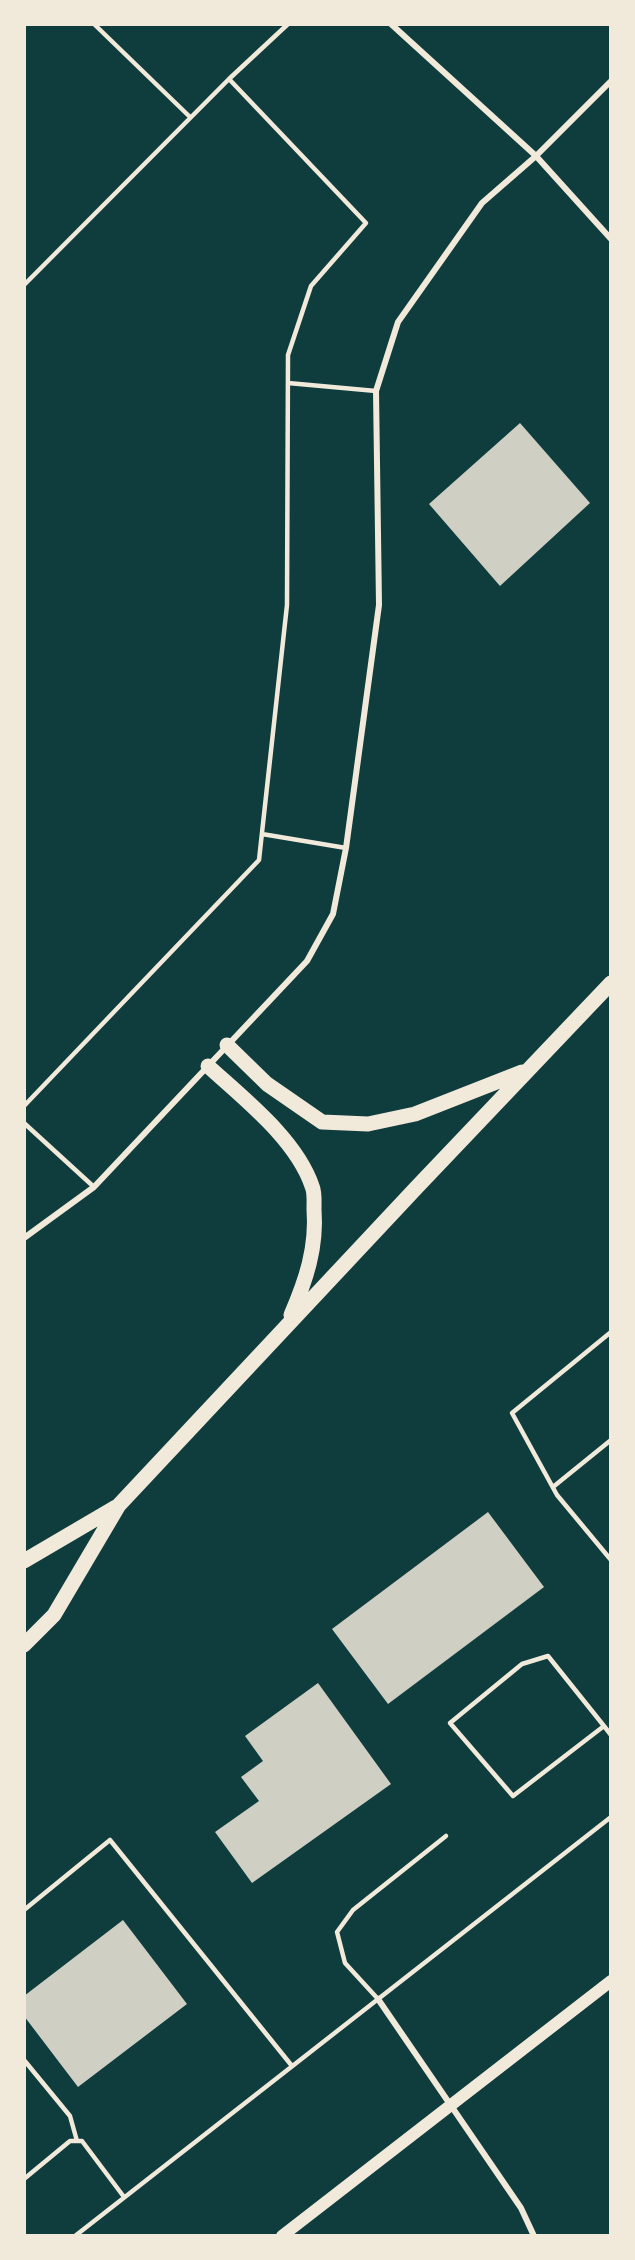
<!DOCTYPE html>
<style>
body{margin:0}
#map{position:relative;width:635px;height:2260px;overflow:hidden;background:#0f3d3e;font-family:Montserrat,sans-serif}
canvas{display:block}
.frame{position:absolute;inset:0;border:26px solid #f1e9da;pointer-events:none}
</style>
<div id="map">
<canvas width="635" height="2260"></canvas>
<div class="frame"></div>
</div>
<script>
const c = document.querySelector('canvas').getContext('2d');
c.lineJoin = 'round';
function paint(path, color) { c.fillStyle = color; c.fill(path, 'evenodd'); }
function trace(path, color, width, dash) { c.strokeStyle = color; c.lineWidth = width; c.lineCap = dash ? 'butt' : 'round'; c.setLineDash(dash || []); c.stroke(path); }
paint(new Path2D(`
 M 520,423 L 590,503 L 500,586 L 429,504 Z
 M 488,1512 L 544,1587 L 388,1704 L 332,1629 Z
 M 318,1683 L 391,1784 L 252,1883 L 215,1832 L 259,1801 L 241,1777 L 263,1761 L 245,1736 Z
 M 123,1920 L 187,2004 L 78,2087 L 24,2016 L 24,1996 Z`), '#cfcfc3');
trace(new Path2D(`
 M 94,24 L 190,117
 M 24,285 L 229,79 L 288,24
 M 288,383 L 376,391
 M 262,834 L 346,848
 M 24,1106 L 259,860 L 287,605 L 288,355 L 311,286 L 366,223 L 229,79
 M 24,1123 L 94,1187
 M 611,1332 L 512,1413 L 557,1495 L 611,1560
 M 553,1487 L 611,1440
 M 604,1726 L 513,1796 L 450,1723 L 522,1664 L 548,1656 L 604,1726 L 611,1735
 M 24,1910 L 110,1840 L 292,2066
 M 378,1999 L 345,1963 L 337,1932 L 353,1910 L 446,1836
 M 24,2060 L 70,2116 L 77,2141
 M 24,2179 L 70,2141 L 82,2141 L 124,2197
 M 75,2236 L 611,1817`), '#f1e9da', 4.5);
trace(new Path2D(`
 M 391,24 L 536,156 L 611,239
 M 24,1238 L 94,1187 L 307,961 L 333,914 L 346,848 L 379,605 L 376,391 L 398,322 L 482,203 L 536,156 L 611,81
 M 378,1999 L 521,2208 L 534,2236`), '#f1e9da', 6);
trace(new Path2D(`
 M 282,2236 L 611,1981`), '#f1e9da', 12);
trace(new Path2D(`
 M 227,1045 L 267,1084 L 322,1122 L 368,1124 L 415,1114 L 522,1072
 M 208,1066 C 244,1099 296,1139 312,1186 C 315,1193 314,1202 314,1209 C 317,1248 306,1280 291,1315
 M 24,1561 L 116,1507
 M 24,1645 L 54,1615 L 119,1505 L 416,1188 L 611,983`), '#f1e9da', 15);
</script>
